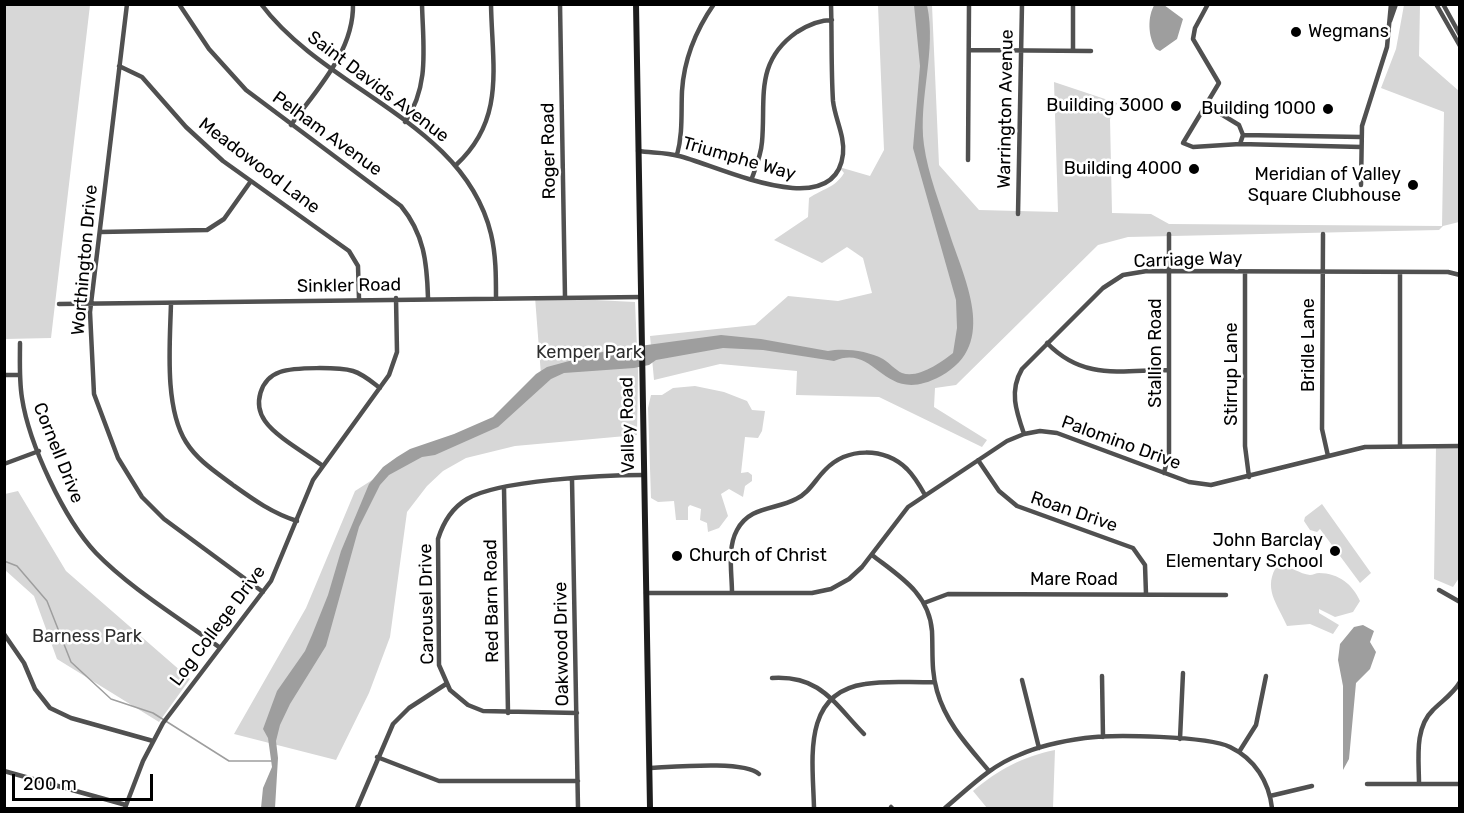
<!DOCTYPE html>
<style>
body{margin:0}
#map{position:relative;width:1464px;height:813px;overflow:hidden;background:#fff;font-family:Rubik,sans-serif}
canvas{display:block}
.frame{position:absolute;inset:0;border:6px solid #000;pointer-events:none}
.scale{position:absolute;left:12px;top:774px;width:141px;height:27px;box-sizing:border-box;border:3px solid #000;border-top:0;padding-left:8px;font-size:18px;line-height:21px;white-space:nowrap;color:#000;-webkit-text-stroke:4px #fff;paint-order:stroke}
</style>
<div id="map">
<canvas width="1464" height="813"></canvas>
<div class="frame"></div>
<div class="scale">200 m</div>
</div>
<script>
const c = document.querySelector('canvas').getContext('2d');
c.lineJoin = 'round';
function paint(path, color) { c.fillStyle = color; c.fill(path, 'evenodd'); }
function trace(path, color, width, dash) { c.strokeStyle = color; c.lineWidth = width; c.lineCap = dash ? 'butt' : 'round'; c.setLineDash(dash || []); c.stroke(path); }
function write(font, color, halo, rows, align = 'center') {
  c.font = font + ' Rubik,sans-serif'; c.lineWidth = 5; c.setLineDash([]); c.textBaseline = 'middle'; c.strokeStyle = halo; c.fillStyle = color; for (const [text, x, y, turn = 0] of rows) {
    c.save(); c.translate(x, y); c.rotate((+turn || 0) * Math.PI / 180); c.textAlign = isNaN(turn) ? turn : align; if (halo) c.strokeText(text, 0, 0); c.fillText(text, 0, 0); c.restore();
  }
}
paint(new Path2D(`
 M 4,5 L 90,5 L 51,338 L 5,339 Z
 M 878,5 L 932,5 L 939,165 L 979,210 L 1058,212 L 1054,82 L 1117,103 L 1110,119 L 1112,213 L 1151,214 L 1169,224 L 1442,226 L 1444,112 L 1381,88 L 1396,49 L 1404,5 L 1420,5 L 1419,56 L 1459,91 L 1459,222 L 1443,226 L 1439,230 L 1128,237 L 1098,245 L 956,385 L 935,388 L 934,407 L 987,440 L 982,447 L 879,397 L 796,395 L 797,371 L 720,364 L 654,380 L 650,336 L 755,325 L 788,296 L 838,301 L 872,293 L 863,258 L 847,247 L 822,263 L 774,240 L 808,217 L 809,198 C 822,189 835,188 844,173 L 839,167 L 870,176 L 884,150 Z
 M 535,297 L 635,302 L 638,371 L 637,435 L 515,446 L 466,458 L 443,471 L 427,486 L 407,512 L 390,637 L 369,693 L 336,760 L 234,734 L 306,608 L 355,491 L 408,457 L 498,416 L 541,375 Z
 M 695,386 L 724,392 L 747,401 L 752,410 L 765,411 L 762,431 L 758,438 L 745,437 L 741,473 L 748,472 L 752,475 L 752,481 L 745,486 L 743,497 L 729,489 L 721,494 L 728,516 L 719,528 L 708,532 L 707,523 L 700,520 L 701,509 L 690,505 L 688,507 L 688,520 L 676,520 L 674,501 L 658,502 L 651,498 L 648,408 L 651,395 L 662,395 L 673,388 Z
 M 1436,446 L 1459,446 L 1459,578 L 1453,587 L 1434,579 Z
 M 18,491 L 66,571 L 190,679 L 159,722 L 57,659 L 34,596 L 5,570 L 5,494 Z
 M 1322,504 L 1371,573 L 1360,583 L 1320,529 L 1317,532 L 1310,530 L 1304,521 L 1305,517 Z
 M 1278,564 C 1290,566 1300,574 1310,575 C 1313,575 1316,573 1319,573 C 1339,573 1353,585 1360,601 L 1353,612 L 1335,617 L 1319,609 L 1319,613 L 1339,625 L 1333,634 L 1310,624 L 1287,626 C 1277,603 1262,588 1278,564 Z
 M 1055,750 L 1053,808 L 987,808 L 973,791 C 999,769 1022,757 1055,750 Z`), '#d7d7d7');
paint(new Path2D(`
 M 1155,4 L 1164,5 L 1183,19 L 1177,39 L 1160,51 L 1156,49 C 1148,37 1147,16 1155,4 Z
 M 914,5 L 927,5 C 937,51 918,98 924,145 C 928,174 940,204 949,232 C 963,277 1000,344 941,376 C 882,408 878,342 834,361 L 763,350 L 723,348 L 656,360 L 649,365 L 634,368 L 564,373 L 551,379 L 498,427 L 435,455 L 422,457 L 389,475 L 380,485 L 359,527 L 326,646 L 290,704 L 280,725 L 276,741 L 278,758 L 275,808 L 261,808 L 263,788 L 272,767 L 268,738 L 263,729 L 277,691 L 305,651 L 312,635 L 328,595 L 341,551 L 369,484 L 383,467 L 397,457 L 410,449 L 454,434 L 493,417 L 536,374 L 547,367 L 610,350 L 721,335 L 761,339 L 828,351 C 845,348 868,351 883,359 C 890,363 895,370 902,373 C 918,379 942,362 953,353 L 957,328 L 956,300 L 913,148 L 920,66 Z
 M 1363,625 L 1374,631 L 1370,642 L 1376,652 L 1370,669 L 1356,683 L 1349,759 L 1343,770 L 1343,686 L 1338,660 L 1340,644 L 1354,627 Z`), '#9e9e9e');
trace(new Path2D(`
 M 4,561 L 17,566 L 47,601 L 71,662 L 111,699 L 153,713 L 229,761 L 272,761`), '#9e9e9e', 1.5);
trace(new Path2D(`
 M 127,4 L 90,312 L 94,394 L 118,458 L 142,497 L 164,519 L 263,592
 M 179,4 L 209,49 L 246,90 L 401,206 C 424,234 427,262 428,298
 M 261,4 C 326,91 464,122 491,234 C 496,255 496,276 496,298
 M 560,4 L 565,297
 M 1073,4 L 1073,51
 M 1208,4 L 1195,28 L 1193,39 L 1219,83 L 1183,143 L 1193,147 L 1240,144 L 1361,147
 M 1436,4 L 1460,46
 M 1443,4 L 1460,35
 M 1390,21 L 1396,4
 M 969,50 L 1091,51
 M 119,66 L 142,77 L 186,127 L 223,161 L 349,251 L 358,266 L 359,299
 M 1206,105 L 1239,125 L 1243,135 L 1240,144
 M 405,122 C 430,86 423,46 422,4
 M 291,125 C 317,89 354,51 353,4
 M 1243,135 L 1361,137
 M 638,151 C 652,153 666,152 679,156 C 717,165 835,225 843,154 C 845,136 835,119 833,101 C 831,69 832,36 831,4
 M 677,155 C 683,133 681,113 682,91 C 684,59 696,30 714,4
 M 968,160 L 969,4
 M 456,165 C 506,119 492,66 491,4
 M 752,178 C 756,167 761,155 762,142 C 766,99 754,62 797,32 C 808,25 819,20 832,20
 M 1361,185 L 1362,126 L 1387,47 L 1391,4
 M 1018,214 L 1022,4
 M 100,232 L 207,230 L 224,219 L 251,181
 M 1323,234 L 1322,429 L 1328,456
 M 1245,272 L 1245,446 L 1249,477
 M 1400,272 L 1400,446
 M 171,303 C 170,343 164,407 186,442 C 198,461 216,472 233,485 C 254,500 272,513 297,521
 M 59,304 L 641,297
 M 20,343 C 20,361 19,380 22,398 C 29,444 64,519 96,553 C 131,589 178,617 219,647
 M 1047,343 C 1084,381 1121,370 1169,370
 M 4,375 L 20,375
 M 1024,434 C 1016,411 1009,391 1022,369 L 1103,288 L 1123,275 L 1147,271 L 1448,272 L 1460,275
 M 978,460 L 999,491 L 1017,506 L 1133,548 L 1145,565 L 1146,594
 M 4,464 L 39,451
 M 323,466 C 307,454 276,437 265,421 C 253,404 260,379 280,372 C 294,367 339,367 353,371 C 363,374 372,382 380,388
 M 1164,473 L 1169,453 L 1169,234
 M 572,479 L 578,808
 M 504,488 L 508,713
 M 872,555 C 899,576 929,593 932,631 C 933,652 931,671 937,691 C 946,723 968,746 989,771
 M 1439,590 L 1460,602
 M 646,593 L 812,593 L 831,589 L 849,579 L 862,567 L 908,507 L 1007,441 L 1024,434 L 1040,431 L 1057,433 L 1189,482 L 1211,485 L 1365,447 L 1460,446
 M 732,593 C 732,573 727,548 737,530 C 750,506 775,510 796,499 C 809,493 815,480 825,470 C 847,447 884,447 907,469 C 914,476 920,486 925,495
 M 924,603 L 948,594 L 1226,595
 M 4,634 L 24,663 L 35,689 L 50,708 L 71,718 L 153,741
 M 1102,676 L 1103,737
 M 772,678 C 820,675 833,702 864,734
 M 1022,680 L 1039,748
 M 577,713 L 483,711 L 468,705 L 450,690 L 439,665 L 438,539 C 443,523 452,508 467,499 C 498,480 605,475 644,475
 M 1180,739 L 1183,673
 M 1239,752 L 1256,725 L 1266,676
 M 377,757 L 439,781 L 578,781
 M 650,768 C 672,767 745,760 759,774
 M 4,771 L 126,805
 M 1367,784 L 1460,784
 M 1419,784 C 1419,760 1414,728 1433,710 C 1443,700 1453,694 1460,682
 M 1270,796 L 1312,786
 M 891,807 L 892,808
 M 125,808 L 143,761 L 163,723 L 271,581 L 313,480 L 389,375 L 397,352 L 396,298
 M 357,808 L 393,724 L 409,708 L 446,684
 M 814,808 C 813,761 801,693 865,684 C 888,680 912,683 934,682
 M 945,808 C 968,789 990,766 1019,755 C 1039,746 1063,741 1085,738 C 1112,734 1208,736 1230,747 C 1255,759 1269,782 1272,808`), '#505050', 4.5);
trace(new Path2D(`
 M 636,4 L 650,808`), '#1d1d1d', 6);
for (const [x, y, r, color] of [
 [1296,32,6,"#000"],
 [1176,106,6,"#000"],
 [1328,109,6,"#000"],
 [1194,169,6,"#000"],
 [1413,185,6,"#000"],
 [1335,551,6,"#000"],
 [677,556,6,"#000"]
]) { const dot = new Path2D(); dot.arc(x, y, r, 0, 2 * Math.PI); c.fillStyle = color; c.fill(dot); trace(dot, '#fff', 2); }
write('18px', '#000', '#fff', [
 ["Wegmans",1308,32,"left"],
 ["Building 3000",1164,106],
 ["Building 1000",1316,109],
 ["Building 4000",1182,169],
 ["Meridian of Valley",1401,175],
 ["Square Clubhouse",1401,196],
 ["John Barclay",1323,541],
 ["Elementary School",1323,562],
 ["Church of Christ",689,556,"left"]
], 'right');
write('18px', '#000', '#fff', [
 ["Saint Davids Avenue",378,87,37],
 ["Warrington Avenue",1006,109,-89],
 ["Pelham Avenue",327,134,36],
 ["Roger Road",549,151,-91],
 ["Triumphe Way",739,159,16],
 ["Meadowood Lane",259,166,37],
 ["Worthington Drive",85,260,-85],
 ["Carriage Way",1188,260,-2],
 ["Sinkler Road",349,286,-1],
 ["Bridle Lane",1309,345,-90],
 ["Stallion Road",1156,353,-90],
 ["Stirrup Lane",1232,374,-90],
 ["Valley Road",628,425,-91],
 ["Palomino Drive",1121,443,20],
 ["Cornell Drive",58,453,68],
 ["Roan Drive",1074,512,19],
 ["Mare Road",1074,580],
 ["Red Barn Road",492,601,-91],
 ["Carousel Drive",427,604,-91],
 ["Log College Drive",218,626,-53],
 ["Oakwood Drive",562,644,-91]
]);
write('18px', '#2e2e2e', '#fff', [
 ["Kemper Park",589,353],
 ["Barness Park",87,637]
]);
</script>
